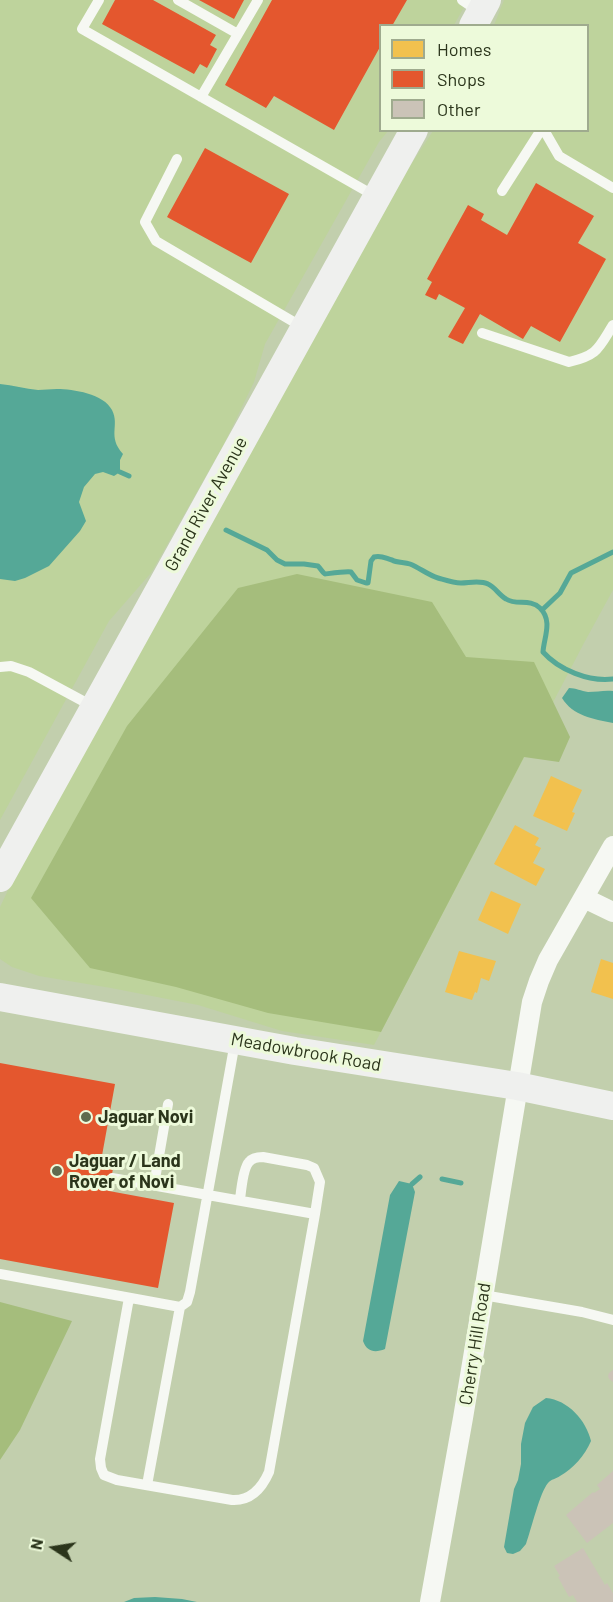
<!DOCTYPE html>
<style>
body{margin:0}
#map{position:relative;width:613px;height:1602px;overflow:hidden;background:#c2cfad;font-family:Barlow,sans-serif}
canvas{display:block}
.legend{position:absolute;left:379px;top:24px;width:210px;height:108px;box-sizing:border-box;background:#edfada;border:2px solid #9fab8e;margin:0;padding:8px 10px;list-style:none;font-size:18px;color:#2b351b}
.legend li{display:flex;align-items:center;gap:12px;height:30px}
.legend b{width:30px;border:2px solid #9fab8e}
.north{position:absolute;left:24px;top:1518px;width:60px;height:60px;-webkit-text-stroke:4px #edfada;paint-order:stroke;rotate:282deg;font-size:16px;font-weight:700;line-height:24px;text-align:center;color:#2b351b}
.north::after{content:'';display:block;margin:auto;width:21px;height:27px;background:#2b351b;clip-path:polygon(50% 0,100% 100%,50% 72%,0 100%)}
</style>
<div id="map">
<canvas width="613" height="1602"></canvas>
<ul class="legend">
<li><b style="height:16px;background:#f2c14e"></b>Homes</li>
<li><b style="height:16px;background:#e4572e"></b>Shops</li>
<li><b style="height:16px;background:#cbc3b7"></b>Other</li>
</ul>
<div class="north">N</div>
</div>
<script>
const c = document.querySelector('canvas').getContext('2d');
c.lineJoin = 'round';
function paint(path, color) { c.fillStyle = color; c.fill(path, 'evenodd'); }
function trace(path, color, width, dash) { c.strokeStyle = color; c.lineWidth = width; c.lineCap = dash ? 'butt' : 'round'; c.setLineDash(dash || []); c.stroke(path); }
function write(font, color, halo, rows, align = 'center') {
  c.font = font + ' Barlow,sans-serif'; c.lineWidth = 6; c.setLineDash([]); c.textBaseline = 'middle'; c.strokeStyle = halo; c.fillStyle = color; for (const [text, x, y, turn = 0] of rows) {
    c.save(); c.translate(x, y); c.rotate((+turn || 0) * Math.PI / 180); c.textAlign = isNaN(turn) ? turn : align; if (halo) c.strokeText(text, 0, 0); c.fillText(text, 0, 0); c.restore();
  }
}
paint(new Path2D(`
 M 0,0 L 468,0 L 454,25 L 380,26 L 380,130 L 388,131 L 379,142 L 265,344 L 254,382 L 224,444 L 151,573 L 109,621 L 0,820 Z
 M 504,0 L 613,0 L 613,590 L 584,643 L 374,1045 L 282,1031 L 198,1005 L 111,988 L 39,976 L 12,967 L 0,959 L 0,907 L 9,888 L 410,166 L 433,131 L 588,130 L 588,26 L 494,25 Z`), '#bed39c');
paint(new Path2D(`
 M 297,574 L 432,602 L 466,657 L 534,662 L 570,737 L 559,762 L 524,757 L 381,1032 L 268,1013 L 176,987 L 90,968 L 31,898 L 127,726 L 238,588 Z
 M 0,1302 L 72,1321 L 20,1430 L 0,1460 Z`), '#a5bd7c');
paint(new Path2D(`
 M 0,384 C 13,385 25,389 38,390 C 44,390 50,389 57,389 C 73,389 104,394 112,410 C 120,426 107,436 123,454 L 120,460 L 120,472 L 114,476 L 103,472 L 95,474 L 84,487 L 79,502 L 86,521 L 80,531 L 49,566 L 25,578 L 15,581 L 0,579 Z
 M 569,688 C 576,688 581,691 588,692 C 597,692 604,690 613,691 L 613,723 C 593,719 573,716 562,698 Z
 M 399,1181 L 412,1184 L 415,1192 L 385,1349 C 375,1353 367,1352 363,1341 L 390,1195 Z
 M 546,1398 C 568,1400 586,1420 591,1441 C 585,1455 573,1469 560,1476 C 556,1479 551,1479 548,1483 C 540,1492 531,1530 526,1544 L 520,1551 L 513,1554 L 507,1553 L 504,1547 L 514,1489 L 518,1480 L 521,1464 L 521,1444 L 525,1423 L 533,1407 Z
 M 155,1597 L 182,1599 L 197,1602 L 124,1602 L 134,1598 Z`), '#55a897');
paint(new Path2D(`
 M 551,776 L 582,790 L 572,812 L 575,813 L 567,831 L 533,816 Z
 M 515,825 L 539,838 L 535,845 L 541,848 L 533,863 L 545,869 L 536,886 L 494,864 Z
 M 491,891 L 521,904 L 508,934 L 478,920 Z
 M 459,951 L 496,961 L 489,981 L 481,978 L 477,993 L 475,992 L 472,1000 L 445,992 Z
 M 601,959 L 613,963 L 613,999 L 591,992 Z`), '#f2c14e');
paint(new Path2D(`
 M 115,0 L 153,0 L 216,35 L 210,45 L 217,49 L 207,68 L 200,64 L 194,74 L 102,24 Z
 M 199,0 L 244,0 L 234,19 Z
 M 272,0 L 407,0 L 392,26 L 380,26 L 380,47 L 334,130 L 274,96 L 266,108 L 225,85 Z
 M 205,148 L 289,194 L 251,263 L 167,217 Z
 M 536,183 L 594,216 L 578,243 L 606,259 L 560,342 L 531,326 L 523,339 L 480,314 L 463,344 L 448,337 L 465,308 L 439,294 L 436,300 L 425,295 L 432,282 L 427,279 L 468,205 L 484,214 L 481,220 L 507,235 Z
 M 0,1063 L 115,1084 L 101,1161 L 114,1163 L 109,1191 L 174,1203 L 158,1288 L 0,1259 Z`), '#e4572e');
trace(new Path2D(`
 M 120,472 L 129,476
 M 226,530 L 267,550 L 277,560 L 285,564 L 304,564 L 318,566 C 321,569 322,572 325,574 C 326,574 346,571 351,572 L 357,580 L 366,583 L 368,583 L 371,561 L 374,557 C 381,555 385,558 392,560 C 397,563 404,562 410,564 C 420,568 428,575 438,578 C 445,580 453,583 461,583 C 469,583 480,580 488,584 C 495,587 499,595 506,599 C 517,606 529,598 540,608 C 553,621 544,637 543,652 C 559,670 589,682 613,679
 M 542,610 L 560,593 L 571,573 L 613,552
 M 442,1179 L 461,1183
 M 412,1184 L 420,1177`), '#55a897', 5);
paint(new Path2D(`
 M 613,1370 L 613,1382 L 609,1379 L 608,1376 L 609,1373 Z
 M 613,1471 L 613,1523 L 587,1543 L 566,1515 L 593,1492 L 594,1493 L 600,1489 L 597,1485 Z
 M 583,1548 L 605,1585 L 607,1583 L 613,1593 L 613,1602 L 577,1602 L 573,1595 L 569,1597 L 558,1577 L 560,1576 L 554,1566 Z`), '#cbc3b7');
trace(new Path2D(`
 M 99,0 L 82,29 L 375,196
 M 178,0 L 238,34
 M 462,0 L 480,12
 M 201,97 L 258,0
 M 544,130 L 559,156 L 613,188
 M 177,159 L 145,222 L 156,241 L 304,328
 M 502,191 L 541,130
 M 482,333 L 569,362 C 598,355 598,349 613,325
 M 0,667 L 11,666 L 29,672 L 94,707
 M 112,1178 L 315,1214
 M 154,1185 L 168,1104
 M 0,1274 L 180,1307 L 187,1302 L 190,1292 L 235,1042
 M 483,1295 L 582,1312 L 613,1320
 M 129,1298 L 100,1459 L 101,1468 L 104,1475 L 117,1480 L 232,1500 C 251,1501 262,1488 269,1472 L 315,1214 L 320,1182 L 314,1168 L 307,1165 L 263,1157 C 258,1157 252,1158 249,1162 C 243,1168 241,1191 240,1200
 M 147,1485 L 180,1307`), '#f6f8f3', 10);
trace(new Path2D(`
 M 584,898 L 613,912
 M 430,1602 L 463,1418 L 532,1002 L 539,981 L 548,960 L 613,846`), '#f6f8f3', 20);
trace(new Path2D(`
 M 473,26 L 487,0
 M 0,878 L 414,130
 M 0,997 L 295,1051 L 517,1086 L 613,1106`), '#eff0ee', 28);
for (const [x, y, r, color] of [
 [86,1117,6,"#606b4e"],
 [57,1171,6,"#606b4e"]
]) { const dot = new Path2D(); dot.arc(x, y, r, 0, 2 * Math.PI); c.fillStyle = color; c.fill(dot); trace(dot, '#edfada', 2); }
write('18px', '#2b351b', '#edfada', [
 ["Grand River Avenue",206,504,-61],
 ["Meadowbrook Road",306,1052,10],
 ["Cherry Hill Road",475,1344,-81]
]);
write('bold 18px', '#2b351b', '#edfada', [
 ["Jaguar Novi",98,1117],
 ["Jaguar / Land",69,1161],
 ["Rover of Novi",69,1182]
], 'left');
</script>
